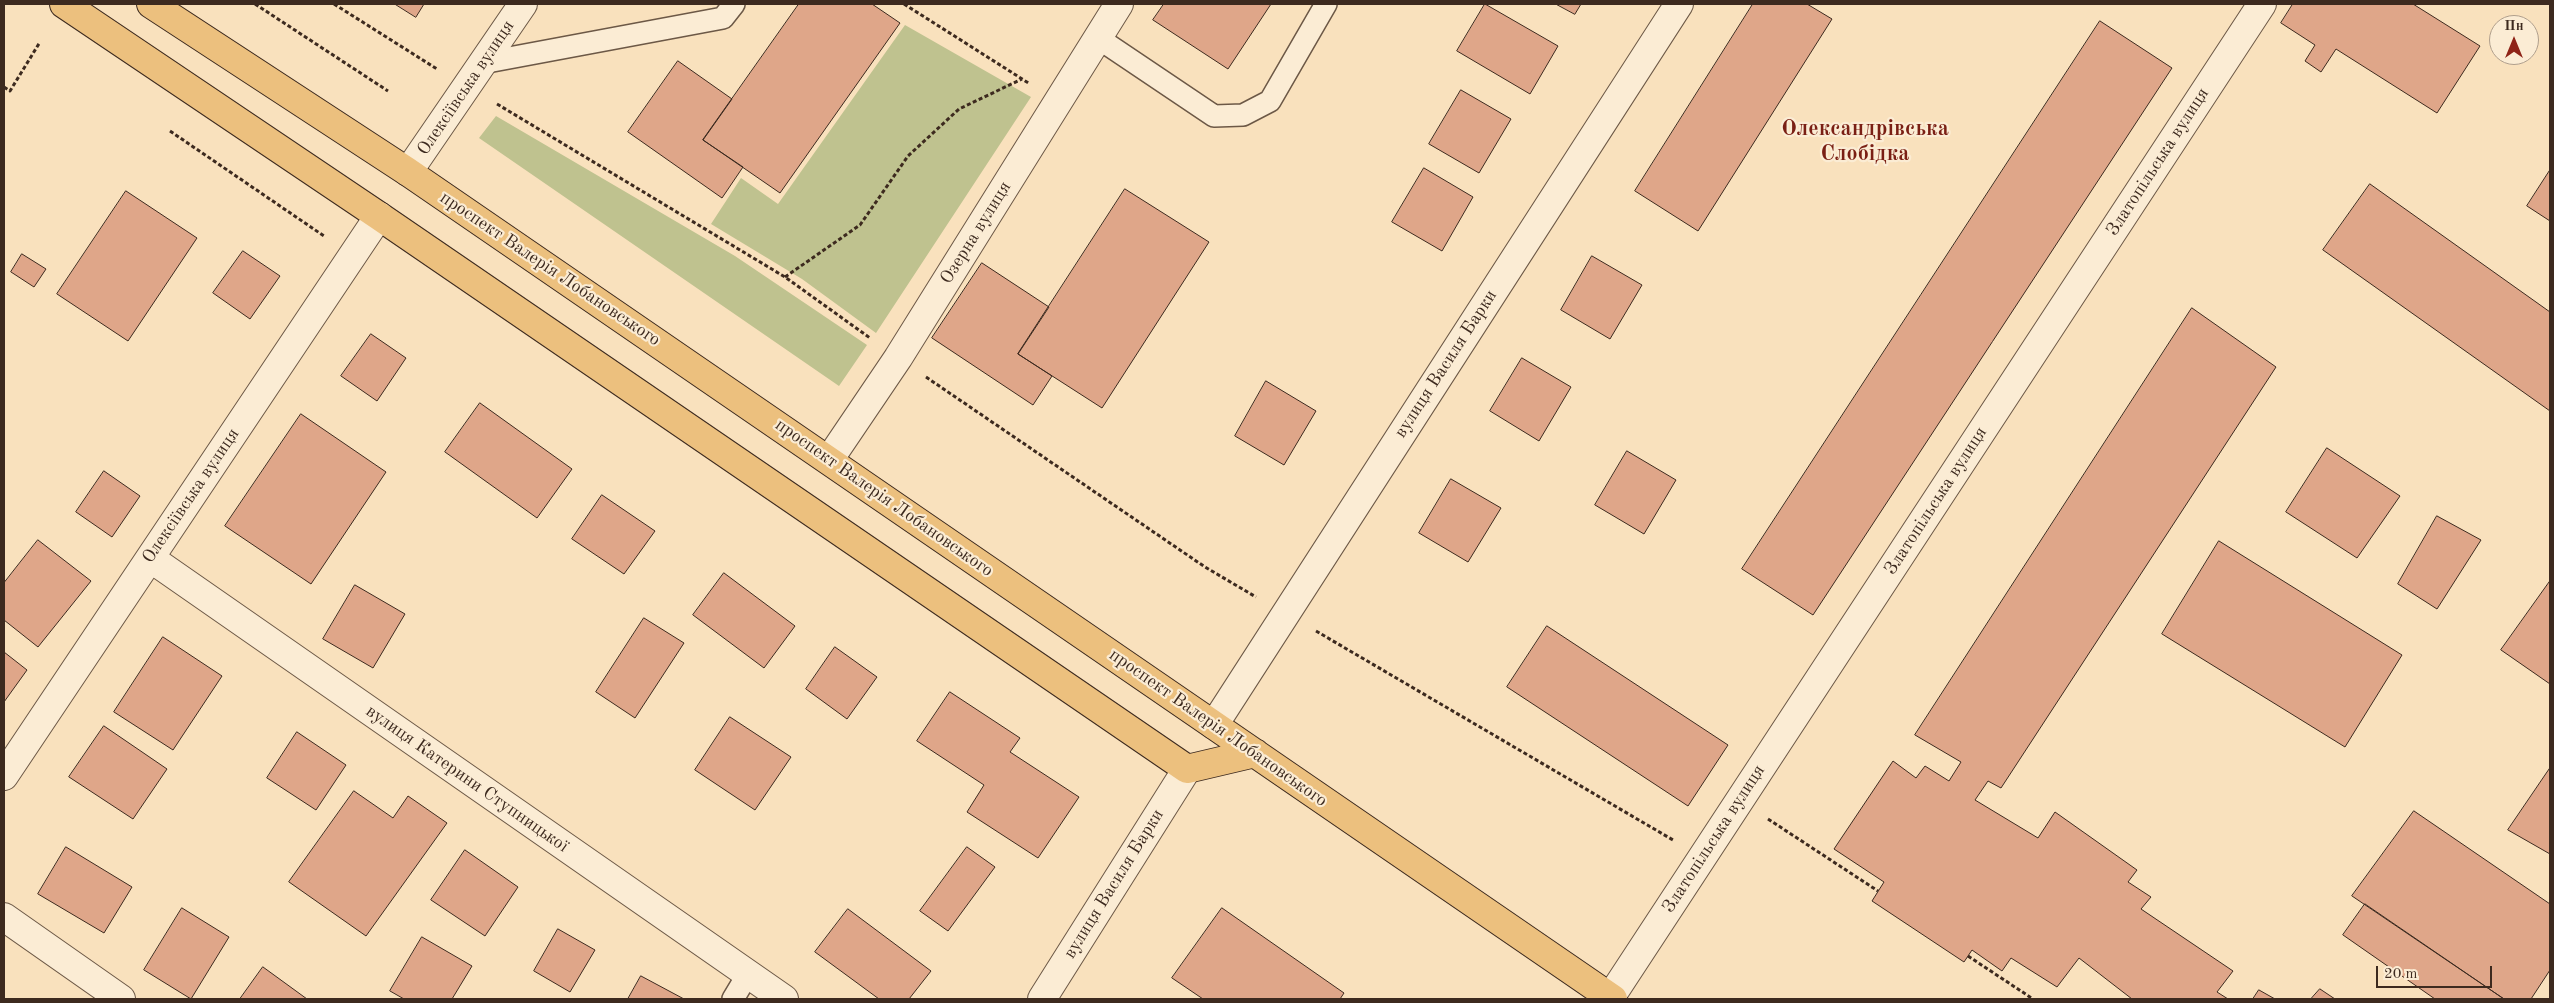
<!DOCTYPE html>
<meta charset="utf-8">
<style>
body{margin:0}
#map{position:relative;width:2554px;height:1003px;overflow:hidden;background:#f9e1bd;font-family:"Old Standard TT",serif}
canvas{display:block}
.frame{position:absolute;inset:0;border:5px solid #3d2a1f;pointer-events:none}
.north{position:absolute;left:2489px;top:15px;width:50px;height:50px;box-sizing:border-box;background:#fbecd4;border:1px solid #af9e8c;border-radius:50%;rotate:0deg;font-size:14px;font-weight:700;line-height:20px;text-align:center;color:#3d2a1f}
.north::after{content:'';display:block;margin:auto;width:18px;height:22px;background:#8f2418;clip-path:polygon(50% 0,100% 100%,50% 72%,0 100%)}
.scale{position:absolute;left:2376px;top:966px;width:116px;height:22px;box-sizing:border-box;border:2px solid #3d2a1f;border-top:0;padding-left:6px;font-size:15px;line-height:18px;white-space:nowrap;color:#3d2a1f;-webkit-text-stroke:4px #fbecd4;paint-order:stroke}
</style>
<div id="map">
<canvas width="2554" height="1003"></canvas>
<div class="frame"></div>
<div class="north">Пн</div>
<div class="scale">20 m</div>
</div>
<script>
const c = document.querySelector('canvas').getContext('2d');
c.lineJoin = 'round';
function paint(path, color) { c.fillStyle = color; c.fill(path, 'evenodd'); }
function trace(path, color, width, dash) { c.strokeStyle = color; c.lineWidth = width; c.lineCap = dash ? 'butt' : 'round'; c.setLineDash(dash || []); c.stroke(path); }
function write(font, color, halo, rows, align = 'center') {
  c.font = font + ' "Old Standard TT",serif'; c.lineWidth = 4.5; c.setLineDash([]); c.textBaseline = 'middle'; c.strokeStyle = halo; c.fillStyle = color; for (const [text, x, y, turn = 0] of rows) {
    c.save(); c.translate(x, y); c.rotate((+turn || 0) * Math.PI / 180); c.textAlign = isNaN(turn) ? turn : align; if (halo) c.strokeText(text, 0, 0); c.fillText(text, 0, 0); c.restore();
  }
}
paint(new Path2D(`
 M 905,25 L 1031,97 L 876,333 L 802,279 L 711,224 L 741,178 L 778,204 Z
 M 496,116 L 735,256 L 867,345 L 839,386 L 479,138 Z`), '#bfc28f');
const building = new Path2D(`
 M 395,4 L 424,4 L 416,17 Z
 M 799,4 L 872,4 L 900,23 L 780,193 L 703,140 Z
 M 1164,4 L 1271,4 L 1228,69 L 1153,20 Z
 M 1485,4 L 1558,46 L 1530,94 L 1457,51 Z
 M 1556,4 L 1581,4 L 1575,14 Z
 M 1753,4 L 1807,4 L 1832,19 L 1698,231 L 1635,191 Z
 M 2293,4 L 2413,4 L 2480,46 L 2437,113 L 2336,49 L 2321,72 L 2305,61 L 2315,45 L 2281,23 Z
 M 2100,21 L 2172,68 L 1813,615 L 1742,569 Z
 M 678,61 L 732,99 L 703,140 L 743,167 L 722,198 L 628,132 Z
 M 1461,90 L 1511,119 L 1479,173 L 1429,144 Z
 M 1424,168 L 1473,197 L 1442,251 L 1392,222 Z
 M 2550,170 L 2550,221 L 2527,206 Z
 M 2370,184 L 2550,312 L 2550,411 L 2323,250 Z
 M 1125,189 L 1209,242 L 1102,408 L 1018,354 Z
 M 126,191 L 197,238 L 128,341 L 57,294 Z
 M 243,251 L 280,276 L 250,319 L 213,293 Z
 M 22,254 L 46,269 L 34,287 L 11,272 Z
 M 1592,256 L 1642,285 L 1610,339 L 1561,310 Z
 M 982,263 L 1049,307 L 1018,354 L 1052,376 L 1033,405 L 932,338 Z
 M 2192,308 L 2276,367 L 2001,788 L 1988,781 L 1975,800 L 2038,838 L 2055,812 L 2137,870 L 2128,882 L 2151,897 L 2141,909 L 2233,971 L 2217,992 L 2228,999 L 2132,999 L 2079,958 L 2057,987 L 2011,958 L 2002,971 L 1972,950 L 1964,962 L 1872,901 L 1884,882 L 1834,849 L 1893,761 L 1916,778 L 1925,766 L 1949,781 L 1961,762 L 1915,735 Z
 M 371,334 L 406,358 L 377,401 L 341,376 Z
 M 1522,358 L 1571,387 L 1539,441 L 1490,411 Z
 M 1266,381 L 1316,411 L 1284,465 L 1235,436 Z
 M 480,403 L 572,469 L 537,518 L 445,452 Z
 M 301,414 L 386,472 L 311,584 L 225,526 Z
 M 2327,448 L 2400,496 L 2357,558 L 2286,512 Z
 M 1627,451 L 1676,480 L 1644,534 L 1595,505 Z
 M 104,471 L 140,496 L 112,537 L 76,512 Z
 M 1451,479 L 1501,508 L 1468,562 L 1419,533 Z
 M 602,495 L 655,531 L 624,574 L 572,539 Z
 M 2437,516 L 2481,540 L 2437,609 L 2398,584 Z
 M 38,540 L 91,581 L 38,647 L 4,620 L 4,583 Z
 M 2219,541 L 2402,655 L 2345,747 L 2162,634 Z
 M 724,573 L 795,626 L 764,668 L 693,615 Z
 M 2550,581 L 2550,684 L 2501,650 Z
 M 355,585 L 405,614 L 373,668 L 323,639 Z
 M 644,618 L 684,643 L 635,718 L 596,692 Z
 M 1547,626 L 1728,745 L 1688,806 L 1507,687 Z
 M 163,637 L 222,676 L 173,750 L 114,712 Z
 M 835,647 L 877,677 L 847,719 L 806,689 Z
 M 4,652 L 27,670 L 4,702 Z
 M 950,692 L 1020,738 L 1010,752 L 1079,797 L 1038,858 L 967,812 L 984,785 L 917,741 Z
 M 730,717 L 791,757 L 755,810 L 695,770 Z
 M 104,726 L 167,769 L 133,819 L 69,777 Z
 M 297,732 L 346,765 L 316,810 L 267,778 Z
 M 2550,768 L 2550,854 L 2508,830 Z
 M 354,791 L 393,818 L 408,796 L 447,823 L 366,936 L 289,882 Z
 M 2414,811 L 2550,904 L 2550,970 L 2531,999 L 2504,999 L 2352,896 Z
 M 66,847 L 132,887 L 104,933 L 38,894 Z
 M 967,847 L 995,867 L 948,931 L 920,911 Z
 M 465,850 L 518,887 L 485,936 L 431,900 Z
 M 2365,904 L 2504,999 L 2435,999 L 2343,935 Z
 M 182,908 L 229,937 L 191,999 L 144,970 Z
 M 1222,908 L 1344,993 L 1340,999 L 1203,999 L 1172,978 Z
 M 848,909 L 931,971 L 909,999 L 879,999 L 815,952 Z
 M 558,929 L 595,950 L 570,992 L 534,971 Z
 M 422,937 L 472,966 L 452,999 L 404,999 L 390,991 Z
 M 263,967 L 307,999 L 240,999 Z
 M 641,976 L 684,999 L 628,999 Z
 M 2320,989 L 2335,999 L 2311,999 Z
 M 2259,990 L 2275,999 L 2253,999 Z`);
paint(building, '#dfa689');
trace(building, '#3d2a1f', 1);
const service = new Path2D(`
 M 1098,38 L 1214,116 L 1243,115 L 1270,101 L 1326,4
 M 482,63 L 723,18 L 734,4
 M 733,999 L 748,974`);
const minor = new Path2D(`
 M 408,172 L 523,4
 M 829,460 L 898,358 L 1119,4
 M 150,558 L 784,999
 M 1214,725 L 1679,4
 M 4,776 L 379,216
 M 4,917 L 121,999
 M 1610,998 L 2262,4
 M 1042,999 L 1187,769`);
const primary = new Path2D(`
 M 64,4 L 379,216 L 1187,769 L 1255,753
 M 151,4 L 408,172 L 1613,999`);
trace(service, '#6c5846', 24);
trace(minor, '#6c5846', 30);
trace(primary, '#3d2a1f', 30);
trace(new Path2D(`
 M 255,4 L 388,91
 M 334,4 L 437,69
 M 904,4 L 1030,84
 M 4,87 L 10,91 L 40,42
 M 497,104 L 785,277 L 870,338
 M 170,131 L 324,236
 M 785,277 L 860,225 L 908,156 L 959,109 L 1022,79
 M 926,377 L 1205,567 L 1256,597
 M 1316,631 L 1673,840
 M 1768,819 L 1878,891
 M 1968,956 L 2033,999`), '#3d2a1f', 3, [4, 2.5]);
trace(service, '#fbecd4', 21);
trace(minor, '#fbecd4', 28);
trace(primary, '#ecc07e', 28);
write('18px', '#3d2a1f', '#fbecd4', [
 ["Олексіївська вулиця",466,88,-56],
 ["Златопільська вулиця",2158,162,-57],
 ["Озерна вулиця",976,233,-58],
 ["проспект Валерія Лобановського",550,269,34],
 ["вулиця Василя Барки",1446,364,-57],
 ["Олексіївська вулиця",191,496,-56],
 ["проспект Валерія Лобановського",884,498,35],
 ["Златопільська вулиця",1936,501,-57],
 ["проспект Валерія Лобановського",1218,728,35],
 ["вулиця Катерини Ступницької",467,779,35],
 ["Златопільська вулиця",1714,839,-57],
 ["вулиця Василя Барки",1114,884,-58]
]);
write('bold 22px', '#7a1f14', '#fbecd4', [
 ["Олександрівська",1865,129],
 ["Слобідка",1865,154]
]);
</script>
